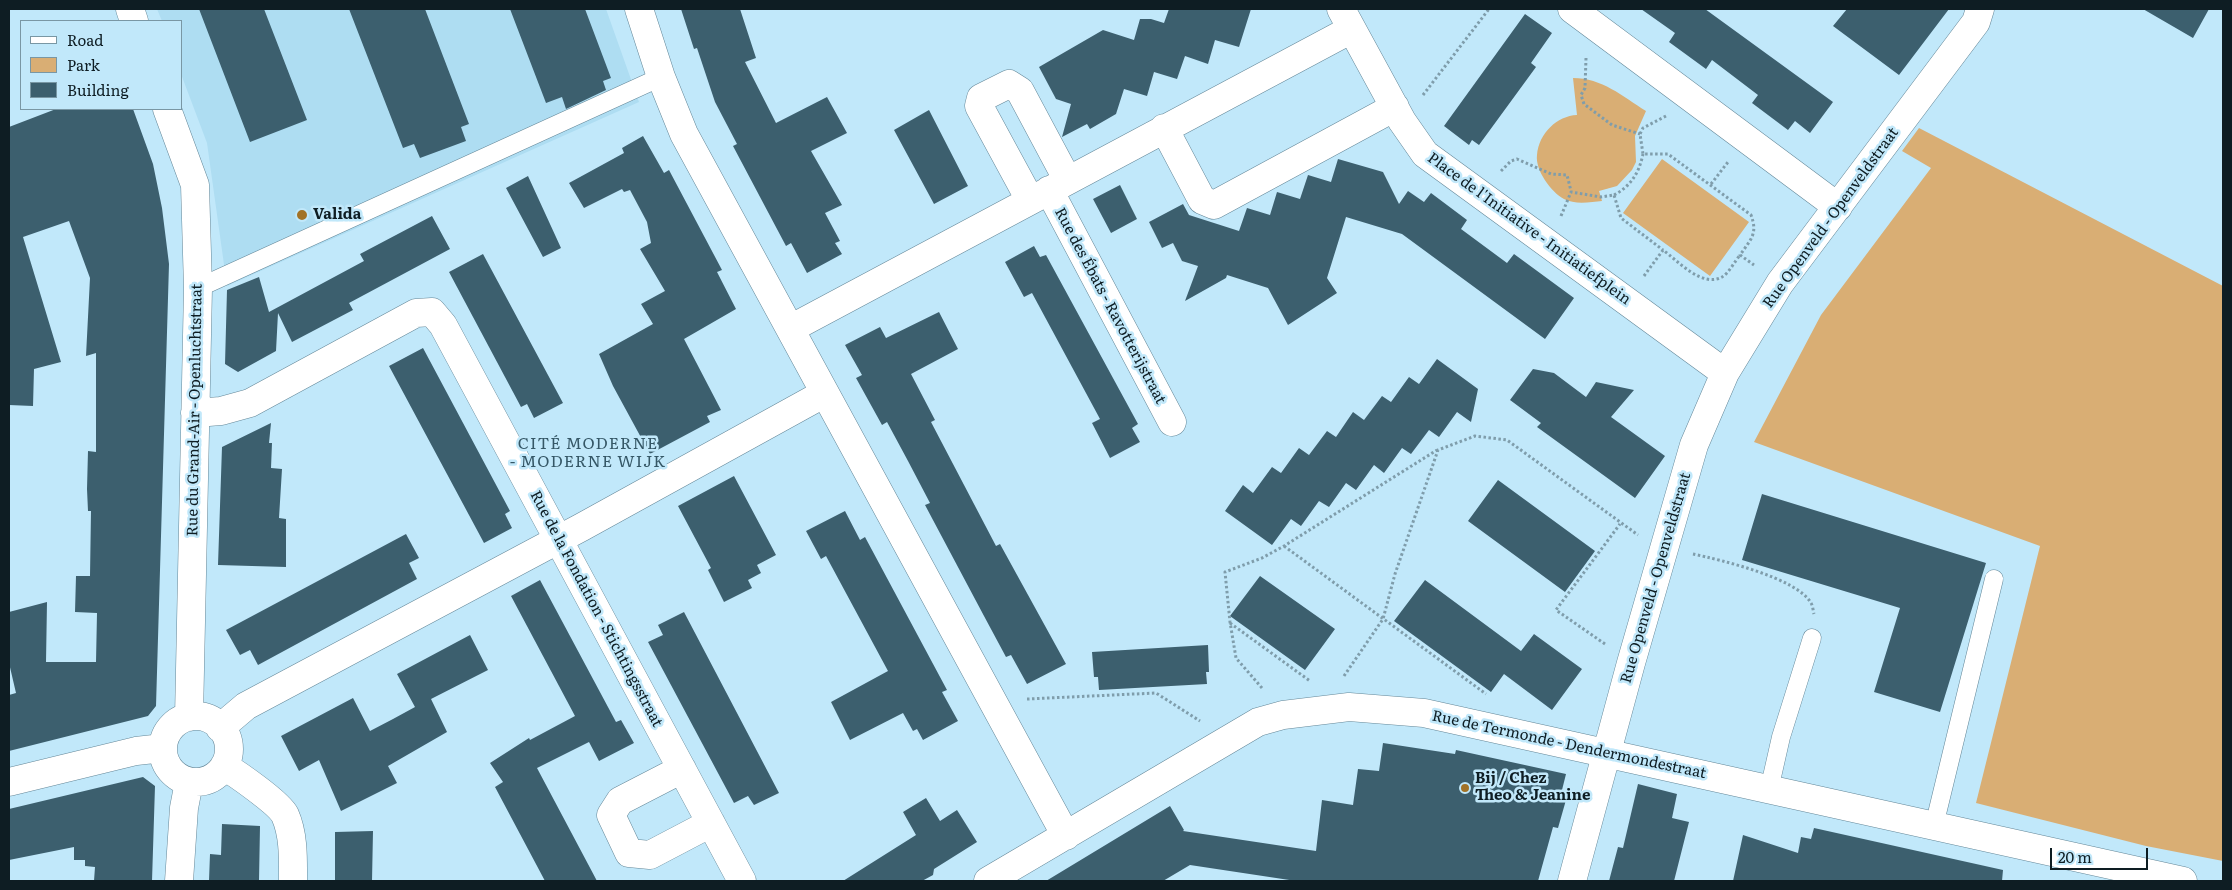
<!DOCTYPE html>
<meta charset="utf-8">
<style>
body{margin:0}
#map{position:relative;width:2232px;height:890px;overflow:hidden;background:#c1e8fa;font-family:Literata,serif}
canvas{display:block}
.frame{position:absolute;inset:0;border:10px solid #0e1d23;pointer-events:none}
.legend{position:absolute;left:20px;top:20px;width:162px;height:90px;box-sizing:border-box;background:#c1e8fa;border:1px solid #7997a4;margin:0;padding:6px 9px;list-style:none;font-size:15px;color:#0e1d23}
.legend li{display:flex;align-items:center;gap:10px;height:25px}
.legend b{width:25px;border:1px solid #7997a4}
.scale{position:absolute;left:2050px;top:848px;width:98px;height:22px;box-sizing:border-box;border:2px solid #0e1d23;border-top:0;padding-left:6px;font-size:15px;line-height:18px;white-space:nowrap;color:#0e1d23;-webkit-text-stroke:4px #c1e8fa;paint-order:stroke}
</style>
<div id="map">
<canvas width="2232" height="890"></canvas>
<div class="frame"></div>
<ul class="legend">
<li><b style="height:6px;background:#fff"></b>Road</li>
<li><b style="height:14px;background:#d9ae74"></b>Park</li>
<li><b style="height:14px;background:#3c5f6e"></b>Building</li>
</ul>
<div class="scale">20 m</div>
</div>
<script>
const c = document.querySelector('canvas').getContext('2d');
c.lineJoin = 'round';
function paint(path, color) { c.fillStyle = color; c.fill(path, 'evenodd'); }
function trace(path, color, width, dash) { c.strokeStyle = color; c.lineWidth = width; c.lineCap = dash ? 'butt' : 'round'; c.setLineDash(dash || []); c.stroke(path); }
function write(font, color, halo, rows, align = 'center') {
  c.font = font + ' Literata,serif'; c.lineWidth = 5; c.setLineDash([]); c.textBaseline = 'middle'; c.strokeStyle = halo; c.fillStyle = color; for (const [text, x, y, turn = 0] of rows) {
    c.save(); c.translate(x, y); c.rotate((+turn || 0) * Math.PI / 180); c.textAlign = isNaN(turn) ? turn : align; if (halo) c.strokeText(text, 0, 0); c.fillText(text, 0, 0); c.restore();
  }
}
paint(new Path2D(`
 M 157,9 L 606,9 L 639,102 L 227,286 L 207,143 L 181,74 L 181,21 L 162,21 Z`), '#aeddf2');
paint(new Path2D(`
 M 1573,78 C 1602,78 1622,96 1646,111 L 1635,136 L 1636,162 L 1632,170 L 1617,186 L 1599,191 L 1602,201 C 1591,202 1575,205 1564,199 C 1551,192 1535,170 1537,155 C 1539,133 1557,116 1577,115 Z
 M 1919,128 L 2223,286 L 2223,861 L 2146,846 L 1976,803 L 2040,546 L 1754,442 L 1821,315 L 1931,168 L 1902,151 Z
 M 1662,159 L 1749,222 L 1710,276 L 1623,213 Z`), '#d9ae74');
paint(new Path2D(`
 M 199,9 L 264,9 L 307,120 L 250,142 Z
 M 349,9 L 425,9 L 469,124 L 461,127 L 466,141 L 420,158 L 414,144 L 403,148 Z
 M 510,9 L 585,9 L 611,78 L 603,81 L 606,90 L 566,109 L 562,97 L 546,103 Z
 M 681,9 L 740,9 L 756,58 L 745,62 L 776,123 L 827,97 L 847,133 L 811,151 L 842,205 L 825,213 L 840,241 L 835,243 L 842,254 L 807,273 L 791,243 L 786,246 L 733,146 L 737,144 L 715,102 L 697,48 L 694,49 Z
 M 1169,9 L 1251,9 L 1239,47 L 1215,40 L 1208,64 L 1185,56 L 1177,79 L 1154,72 L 1147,96 L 1124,89 L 1116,114 L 1090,129 L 1087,124 L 1062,137 L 1071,104 L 1056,99 L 1039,67 L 1103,30 L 1134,40 L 1140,19 L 1151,19 L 1164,23 Z
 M 1641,9 L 1705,9 L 1833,102 L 1810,133 L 1795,121 L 1788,130 L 1752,103 L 1758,95 L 1712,60 L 1706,69 L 1669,42 L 1675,33 Z
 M 1847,9 L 1949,9 L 1899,75 L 1833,26 Z
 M 2143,9 L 2209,9 L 2193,38 Z
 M 1525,14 L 1552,33 L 1531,63 L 1536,67 L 1479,145 L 1472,140 L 1469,145 L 1444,126 Z
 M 56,109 L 133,109 L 153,164 L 162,208 L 169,264 L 156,706 L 148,716 L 9,751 L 9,695 L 16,693 L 9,663 L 9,612 L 47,602 L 46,662 L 96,662 L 97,613 L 75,612 L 76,576 L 90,576 L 91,511 L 88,511 L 87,489 L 88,451 L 96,452 L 96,353 L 86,356 L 90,278 L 69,221 L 23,237 L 61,362 L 34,369 L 33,406 L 9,405 L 9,127 Z
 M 929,110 L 968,186 L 934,204 L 894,130 Z
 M 643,136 L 664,173 L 669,170 L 722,270 L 717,272 L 736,309 L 684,339 L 721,410 L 707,416 L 710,422 L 650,454 L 613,386 L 599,354 L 653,324 L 641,304 L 665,291 L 640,249 L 651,243 L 647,222 L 630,190 L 624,192 L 622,189 L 584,208 L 569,183 L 624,153 L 622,148 Z
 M 1338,159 L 1383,172 L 1399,204 L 1408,191 L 1424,202 L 1431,193 L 1467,220 L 1461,229 L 1507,263 L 1514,254 L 1574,298 L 1545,339 L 1402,234 L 1346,217 L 1327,278 L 1337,293 L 1288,325 L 1268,288 L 1227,275 L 1226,278 L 1185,301 L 1198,266 L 1182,261 L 1173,243 L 1162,248 L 1149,222 L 1183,204 L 1189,215 L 1239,231 L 1247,208 L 1270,215 L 1277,192 L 1300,199 L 1308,175 L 1331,182 Z
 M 528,176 L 561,248 L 543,257 L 506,188 Z
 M 1120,185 L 1137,219 L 1111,233 L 1093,199 Z
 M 432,216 L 450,249 L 349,303 L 353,310 L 292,342 L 278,313 L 276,351 L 238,372 L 225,364 L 227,290 L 259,277 L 269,312 L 364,261 L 360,254 Z
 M 1034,246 L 1040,257 L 1046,255 L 1138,424 L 1132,428 L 1140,442 L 1110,458 L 1092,423 L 1100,419 L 1032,293 L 1024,297 L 1005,262 Z
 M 483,254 L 563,403 L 534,418 L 527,404 L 521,407 L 449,272 Z
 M 939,312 L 958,349 L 911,374 L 935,420 L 931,422 L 996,546 L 1000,544 L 1066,664 L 1027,684 L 1011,655 L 1006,657 L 984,616 L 925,505 L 930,503 L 908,461 L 887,422 L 882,425 L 856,378 L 862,375 L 845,345 L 880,327 L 886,338 Z
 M 423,348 L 510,511 L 505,514 L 512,528 L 484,543 L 389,366 Z
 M 1437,359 L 1478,389 L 1471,422 L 1457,412 L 1439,437 L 1429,430 L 1411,454 L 1402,448 L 1384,473 L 1374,465 L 1356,490 L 1346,483 L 1329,507 L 1319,501 L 1301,526 L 1291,519 L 1272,545 L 1225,511 L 1243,485 L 1253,493 L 1272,467 L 1281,473 L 1299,448 L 1309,455 L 1327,431 L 1336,437 L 1353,412 L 1364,420 L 1382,396 L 1391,402 L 1409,377 L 1419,384 Z
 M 1533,369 L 1554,373 L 1586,397 L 1596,382 L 1634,390 L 1611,417 L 1665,456 L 1635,498 L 1537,427 L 1541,423 L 1510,400 Z
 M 271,423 L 269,443 L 272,443 L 271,468 L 282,469 L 279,518 L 286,519 L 286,567 L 218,565 L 222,447 Z
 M 734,476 L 776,555 L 757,565 L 761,573 L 748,580 L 752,588 L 724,602 L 708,570 L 711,568 L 678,506 Z
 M 1498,480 L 1595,551 L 1565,592 L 1468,521 Z
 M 1762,494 L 1986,563 L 1940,712 L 1874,692 L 1900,608 L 1742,560 Z
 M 845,511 L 860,540 L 865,537 L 947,690 L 942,692 L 958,721 L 923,740 L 917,729 L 913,731 L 903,713 L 850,740 L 831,702 L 888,671 L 826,556 L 821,559 L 806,531 Z
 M 406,534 L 419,558 L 409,563 L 417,579 L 258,665 L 250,650 L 240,655 L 226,630 Z
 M 1260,576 L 1335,629 L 1305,670 L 1230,616 Z
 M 540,580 L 616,722 L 621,720 L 634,743 L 599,761 L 589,742 L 537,768 L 597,881 L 545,881 L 495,787 L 503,782 L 490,763 L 529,738 L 530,740 L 575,716 L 511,596 Z
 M 1425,580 L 1521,651 L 1534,634 L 1582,669 L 1552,710 L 1504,674 L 1491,692 L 1394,621 Z
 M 684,612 L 779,793 L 754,805 L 748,796 L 734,803 L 648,642 L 663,635 L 658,625 Z
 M 470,635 L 488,670 L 431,699 L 447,732 L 388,766 L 397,783 L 341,811 L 319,760 L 299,771 L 281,736 L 353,698 L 370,731 L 393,719 L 415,707 L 397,674 Z
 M 1208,645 L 1209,672 L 1206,672 L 1207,684 L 1099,690 L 1098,677 L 1094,677 L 1092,652 Z
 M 1383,743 L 1455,754 L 1456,750 L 1566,774 L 1560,798 L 1566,800 L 1558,828 L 1553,827 L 1538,881 L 1296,881 L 1190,865 L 1163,881 L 1046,881 L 1170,806 L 1184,830 L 1183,831 L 1316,851 L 1322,800 L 1353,805 L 1358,769 L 1379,771 Z
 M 143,777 L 155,786 L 152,881 L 94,881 L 95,867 L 85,866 L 85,860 L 74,860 L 74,847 L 9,860 L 9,809 Z
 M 1638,784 L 1677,794 L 1672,818 L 1689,822 L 1674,881 L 1609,881 L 1618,847 L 1623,848 Z
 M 926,798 L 940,821 L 957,810 L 977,842 L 934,869 L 933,875 L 922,881 L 843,881 L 916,835 L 903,812 Z
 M 222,824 L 260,826 L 259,881 L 209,881 L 210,854 L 221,855 Z
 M 1814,828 L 2003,870 L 2002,881 L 1733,881 L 1743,835 L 1798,853 L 1801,837 L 1811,839 Z
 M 373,831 L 372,881 L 335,881 L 335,832 Z`), '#3c5f6e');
const service = new Path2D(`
 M 198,288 L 661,77
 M 1769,790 L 1781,737 L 1812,638
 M 1934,826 L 1994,579`);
const minor = new Path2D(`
 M 130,9 L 134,21
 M 639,9 L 661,77 L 684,134 L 1066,836
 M 1341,9 L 1402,121 L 1425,154 L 1725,373
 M 1572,9 L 1838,207
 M 167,109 L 195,185 L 198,288 L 189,717
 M 1164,128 L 1202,200 L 1214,205 L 1395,107
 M 1049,190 L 1172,422
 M 1030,200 L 979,106 L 981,98 L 1009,84 L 1020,91 L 1067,179
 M 790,329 L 1352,29
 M 195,413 L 221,411 L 250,403 L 416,313 L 432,312 L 443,325 L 742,881
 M163 749a33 33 0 1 1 66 0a33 33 0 1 1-66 0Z
 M 220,728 L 246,706 L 582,527 L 825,393
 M 224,766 C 237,774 279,803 285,815 C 294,835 293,860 293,881
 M 682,769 L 620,801 L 611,815 L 629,853 L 650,855 L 711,823
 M 9,782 L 136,751 L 163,748
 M 179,881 L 184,808 L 189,782
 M 988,881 L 1258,722 L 1283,715 L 1349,707 L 1424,713 L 2183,881
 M 1572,881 L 1631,663 L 1694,445 L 1725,373 L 1780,283 L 1976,22 L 1980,9`);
trace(service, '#648798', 19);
trace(minor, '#648798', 29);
trace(new Path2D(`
 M 1586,58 L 1585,88 L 1581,95 L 1584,104 L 1612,125 L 1640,134
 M 1423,95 L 1489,9
 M 1666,116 L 1643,128 L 1640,134 L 1643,154 L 1668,154 L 1751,215 C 1758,234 1751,239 1740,255 L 1754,265
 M 1501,171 L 1511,161 L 1517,159 L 1551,174 L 1567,175 L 1571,191
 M 1711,184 L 1728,162
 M 1614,195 C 1631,186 1639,173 1643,154
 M 1561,216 L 1571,192 L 1601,197 L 1614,195 L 1621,218 L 1663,250
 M 1644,276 L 1663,250 C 1678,261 1702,288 1722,277 C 1729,273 1735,261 1740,255
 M 1284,546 L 1486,694
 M 1693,554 C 1721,560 1797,578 1811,603 C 1813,606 1813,611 1814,614
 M 1230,623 L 1310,681
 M 1605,644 L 1556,610 L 1620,524
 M 1344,676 L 1383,619 L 1395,574 L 1438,450 L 1475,436 L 1507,440 L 1638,535
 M 1262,688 L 1236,658 L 1230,622 L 1225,572 L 1262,558 L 1284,546 L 1437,450
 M 1027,699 L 1156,693 L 1200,721`), '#7f9dab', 3, [2.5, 2.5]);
trace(service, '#fff', 18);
trace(minor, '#fff', 28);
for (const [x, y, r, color] of [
 [302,215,6,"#a27226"],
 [1465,788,5,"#a27226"]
]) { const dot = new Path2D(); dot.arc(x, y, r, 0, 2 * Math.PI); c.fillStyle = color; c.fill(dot); trace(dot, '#c1e8fa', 2); }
write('bold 15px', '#0e1d23', '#c1e8fa', [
 ["Valida",313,215],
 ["Bij / Chez",1475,779],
 ["Theo & Jeanine",1475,796]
], 'left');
write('15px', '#0e1d23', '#c1e8fa', [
 ["Rue Openveld - Openveldstraat",1831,218,-54],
 ["Place de l'Initiative - Initiatiefplein",1529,229,36],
 ["Rue des Ébats - Ravotterijstraat",1110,306,62],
 ["Rue du Grand-Air - Openluchtstraat",195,410,-89],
 ["Rue Openveld - Openveldstraat",1656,578,-74],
 ["Rue de la Fondation - Stichtingsstraat",596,609,62],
 ["Rue de Termonde - Dendermondestraat",1569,745,12]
]);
c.letterSpacing = '1px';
write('16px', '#355766', '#c1e8fa', [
 ["CITÉ MODERNE",588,444],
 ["- MODERNE WIJK",588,462]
]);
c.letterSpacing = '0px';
</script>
